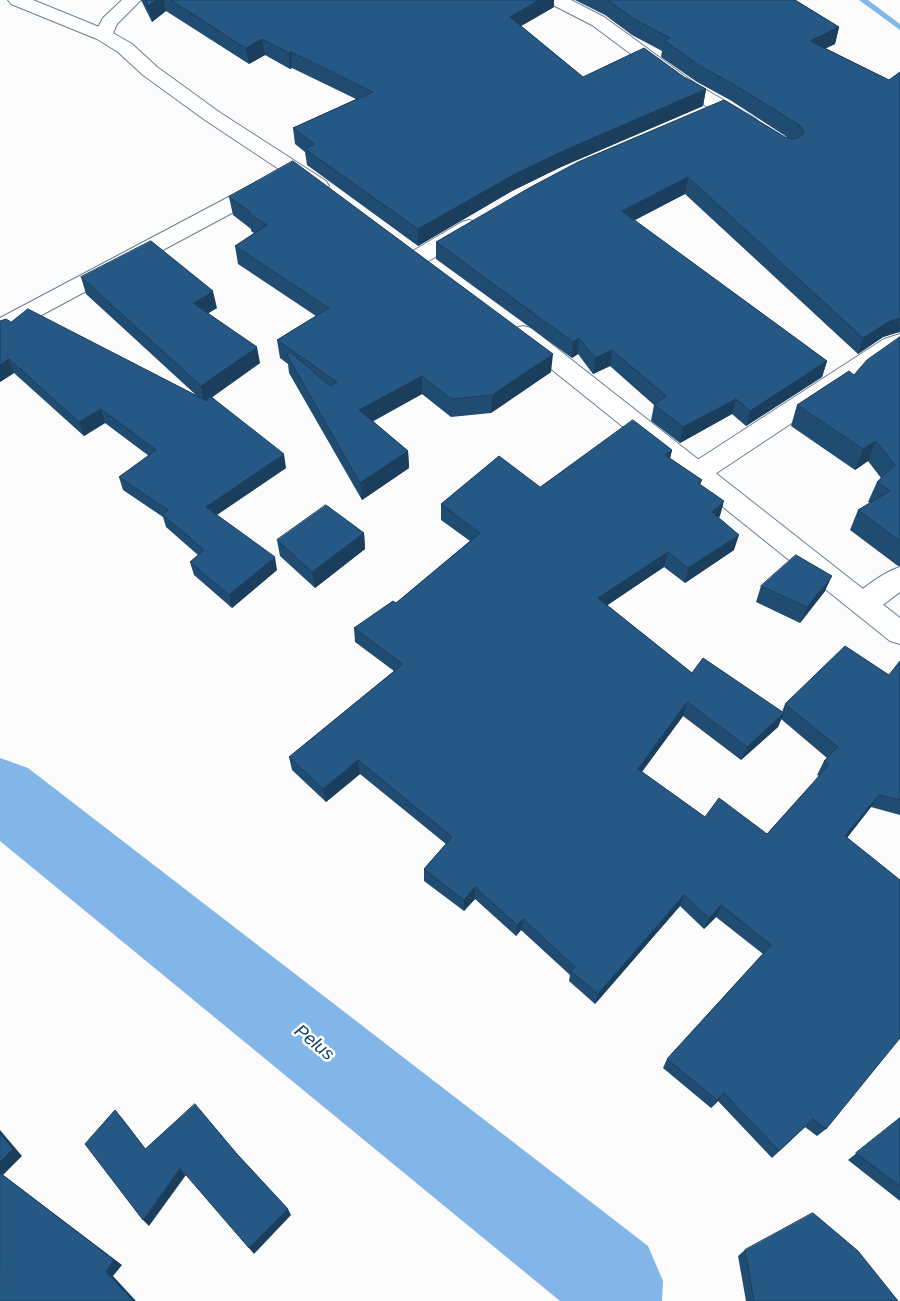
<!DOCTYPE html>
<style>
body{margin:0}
canvas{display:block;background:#fbfbfb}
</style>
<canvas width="900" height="1301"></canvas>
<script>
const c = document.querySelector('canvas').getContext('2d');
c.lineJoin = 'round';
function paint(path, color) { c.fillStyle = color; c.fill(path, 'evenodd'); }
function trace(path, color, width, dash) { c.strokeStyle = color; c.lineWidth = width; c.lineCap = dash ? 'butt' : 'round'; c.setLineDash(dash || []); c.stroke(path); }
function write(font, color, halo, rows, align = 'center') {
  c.font = font + ' Arial,sans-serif'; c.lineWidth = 5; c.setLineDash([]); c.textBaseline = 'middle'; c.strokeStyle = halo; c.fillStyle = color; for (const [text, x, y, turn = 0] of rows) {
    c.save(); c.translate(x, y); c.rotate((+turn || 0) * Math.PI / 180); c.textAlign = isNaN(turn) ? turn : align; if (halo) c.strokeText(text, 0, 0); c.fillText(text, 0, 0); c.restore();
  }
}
paint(new Path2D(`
 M 859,0 L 868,0 L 900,24 L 900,30 Z`), '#82b5e8');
paint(new Path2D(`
 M 0,758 L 28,768 L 648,1246 L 663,1281 L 662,1301 L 560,1301 L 0,841 Z`), '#82b5e8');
const street = new Path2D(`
 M 8,0 L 33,0 L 109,31 L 112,35 L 109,39 L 103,40 L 97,39 L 11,4 Z
 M 548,0 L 571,0 L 604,17 L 696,84 L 756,119 L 759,123 L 756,127 L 749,129 L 742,127 L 682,92 L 592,25 L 551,4 Z
 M 264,181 L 271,182 L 274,187 L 271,192 L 8,333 L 0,336 L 0,318 L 257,182 Z
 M 469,220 L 476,222 L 480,227 L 476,232 L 427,262 L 419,264 L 411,262 L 408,257 L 411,252 L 462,222 Z
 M 900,334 L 900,351 L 706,480 L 697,482 L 688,480 L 685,473 L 688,466 L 884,339 Z
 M 900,567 L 900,592 C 886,602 872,617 855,611 L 851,603 C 858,589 885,572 900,567 Z`);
const secondary = new Path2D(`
 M 122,0 L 141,0 L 117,24 L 113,33 L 132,44 L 157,67 L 219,112 L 326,181 L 329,186 L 326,191 L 319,192 L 312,191 L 205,120 L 143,75 L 118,52 L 97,39 L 94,35 L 103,18 Z
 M 523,326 L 531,328 L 900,618 L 900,644 L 890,641 L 515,340 L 512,334 L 515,328 Z`);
trace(street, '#687f97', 2);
trace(secondary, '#687f97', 2);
paint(street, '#fff');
paint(secondary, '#fff');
paint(new Path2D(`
 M 141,0 L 554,0 L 554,7 L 521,26 L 583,77 L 684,77 L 706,89 L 703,106 L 561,167 L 512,191 L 418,246 L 307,165 L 305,152 L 295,144 L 293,128 L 356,99 L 292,68 L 290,69 L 265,55 L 249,64 L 166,11 L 152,22 Z
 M 575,0 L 795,0 L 839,27 L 835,44 L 825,48 L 889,80 L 900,72 L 900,333 L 899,332 L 883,337 L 858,354 L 685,194 L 634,220 L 827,361 L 822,377 L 746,426 L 732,414 L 680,443 L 651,421 L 654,405 L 610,366 L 593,374 L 578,354 L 572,358 L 436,259 L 436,242 L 785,137 L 790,139 L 730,100 L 697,82 L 661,57 L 662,51 L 632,35 L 605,15 Z
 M 229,197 L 551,372 L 491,413 L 451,417 L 422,394 L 373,421 L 408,451 L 409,468 L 362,500 L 289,373 L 288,364 L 280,358 L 277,340 L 316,316 L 238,264 L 235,246 L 254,233 L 251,231 L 251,229 L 233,215 Z
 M 81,277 L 217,308 L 208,313 L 260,363 L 212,397 L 286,468 L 217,515 L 277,570 L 232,608 L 194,575 L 190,562 L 198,555 L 166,527 L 163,517 L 123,490 L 119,477 L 149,456 L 105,423 L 84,436 L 14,373 L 0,382 L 0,321 L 11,322 L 196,395 L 86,294 Z
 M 900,337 L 900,566 L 898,566 L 850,530 L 858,510 L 870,503 L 868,502 L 877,482 L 881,478 L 868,461 L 855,470 L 791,426 L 797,405 L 854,375 Z
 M 672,450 L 670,459 L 702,480 L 700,485 L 720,516 L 719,517 L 734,550 L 685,583 L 664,567 L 607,605 L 692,673 L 782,712 L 785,704 L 889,675 L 900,661 L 900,815 L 871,807 L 847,838 L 826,1129 L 817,1136 L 805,1127 L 772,1158 L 718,1101 L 711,1108 L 663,1068 L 667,1059 L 763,954 L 716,917 L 704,929 L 680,906 L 595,1004 L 569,981 L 570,975 L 521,930 L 516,936 L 475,899 L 464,911 L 424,881 L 424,869 L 446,844 L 360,774 L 326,802 L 292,770 L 289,757 L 394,671 L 355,642 L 354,628 L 396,603 L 470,541 L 441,520 L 441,504 L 540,487 ZM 683,716 L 741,760 L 778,727 L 781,719 L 827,758 L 824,761 L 817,775 L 819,776 L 767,834 L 705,817 L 642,772 Z
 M 364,533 L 365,549 L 315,588 L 280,556 L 277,540 Z
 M 761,586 L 825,591 L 800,623 L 756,602 Z
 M 900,1118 L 900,1201 L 848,1160 Z
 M 745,1250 L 898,1301 L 746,1301 L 738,1256 Z`), '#214c72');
paint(new Path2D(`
 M 156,0 L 164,0 L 166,11 L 152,22 L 148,6 Z
 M 539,0 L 554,0 L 554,7 L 509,33 L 510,17 Z
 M 839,27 L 835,44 L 806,58 L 810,41 Z
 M 262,39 L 265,55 L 249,64 L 246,48 Z
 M 291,52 L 292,68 L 290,69 L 289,53 Z
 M 706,89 L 703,106 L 561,167 L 512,191 L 418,246 L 418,229 L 513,175 L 563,151 Z
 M 688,177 L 685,194 L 620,228 L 622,211 Z
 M 213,291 L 217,308 L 197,320 L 193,303 Z
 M 900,318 L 899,332 L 883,337 L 858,354 L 863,338 L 890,321 Z
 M 579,338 L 578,354 L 572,358 L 573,342 Z
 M 257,347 L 260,363 L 204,403 L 201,386 Z
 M 612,350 L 610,366 L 593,374 L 595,358 Z
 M 553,354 L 551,372 L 491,413 L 492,395 Z
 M 9,359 L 14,373 L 0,382 L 0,365 Z
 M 827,361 L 822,377 L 746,426 L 750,411 Z
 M 422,376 L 422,394 L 361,428 L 359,410 Z
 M 736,399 L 732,414 L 680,443 L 683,427 Z
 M 101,409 L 105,423 L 84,436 L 79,422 Z
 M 876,441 L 868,461 L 855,470 L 863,449 Z
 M 672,450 L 668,466 L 665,455 Z
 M 408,451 L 409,468 L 362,500 L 360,483 Z
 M 284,454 L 286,468 L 209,520 L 206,507 Z
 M 724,501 L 720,516 L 708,527 L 712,512 Z
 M 364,533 L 365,549 L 315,588 L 312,572 Z
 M 739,535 L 734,550 L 685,583 L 688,568 Z
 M 668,552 L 664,567 L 596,613 L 598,598 Z
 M 275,557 L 277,570 L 232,608 L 229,595 Z
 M 832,576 L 825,591 L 800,623 L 807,607 Z
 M 687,702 L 683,716 L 634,782 L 638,769 Z
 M 784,713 L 778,727 L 741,760 L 747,747 Z
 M 358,760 L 360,774 L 326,802 L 323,789 Z
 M 879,795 L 871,807 L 838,849 L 845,836 Z
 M 475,887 L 475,899 L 464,911 L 464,900 Z
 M 684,895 L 680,906 L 595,1004 L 598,994 Z
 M 721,905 L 716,917 L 704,929 L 709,918 Z
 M 523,919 L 521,930 L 516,936 L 517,925 Z
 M 724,1093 L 718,1101 L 711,1108 L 717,1100 Z
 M 115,1110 L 122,1118 L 152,1157 L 145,1149 Z
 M 0,1130 L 22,1156 L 3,1175 L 122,1265 L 113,1276 L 136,1301 L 133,1301 L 106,1272 L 0,1173 Z
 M 180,1168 L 186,1175 L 149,1226 L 143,1220 Z
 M 288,1209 L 291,1215 L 254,1254 L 249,1248 Z`), '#1b3e5d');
const building = new Path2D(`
 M 146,0 L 156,0 L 148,6 Z
 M 171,0 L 539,0 L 510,17 L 583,77 L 644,48 L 684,77 L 706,89 L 563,151 L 513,175 L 418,229 L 305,149 L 314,144 L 293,128 L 373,92 L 291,52 L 289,53 L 262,39 L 246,48 Z
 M 608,0 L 795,0 L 839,27 L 810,41 L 889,80 L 900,72 L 900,318 L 890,321 L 863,338 L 688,177 L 622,211 L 827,361 L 750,411 L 736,399 L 683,427 L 654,405 L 666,396 L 612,350 L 595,358 L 579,338 L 573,342 L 436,242 L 529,188 L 578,162 L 724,100 L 785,137 L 793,139 L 800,137 L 804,132 L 801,126 L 733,84 L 700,66 L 664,40 L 670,38 L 634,19 Z
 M 293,161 L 553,354 L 492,395 L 451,399 L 422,376 L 359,410 L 408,451 L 360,483 L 287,355 L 290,352 L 330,386 L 337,382 L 277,340 L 329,308 L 235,246 L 267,225 L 248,213 L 250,212 L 229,197 Z
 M 151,241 L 213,291 L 193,303 L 257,347 L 201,386 L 81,277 Z
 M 28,309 L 207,401 L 210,396 L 284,454 L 206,507 L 275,557 L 229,595 L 190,562 L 204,550 L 162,514 L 168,510 L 119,477 L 156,450 L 101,409 L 79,422 L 9,359 L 0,365 L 0,321 L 6,319 L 11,322 Z
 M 900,337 L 900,541 L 858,510 L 890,491 L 877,482 L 895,465 L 876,441 L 863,449 L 797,405 L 849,371 L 854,375 L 867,360 Z
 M 633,420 L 672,450 L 665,455 L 702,480 L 698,483 L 724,501 L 712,512 L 739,535 L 688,568 L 668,552 L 598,598 L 692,673 L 703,658 L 784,713 L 747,747 L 687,702 L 638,769 L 705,817 L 719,798 L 767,834 L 829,765 L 824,761 L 838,747 L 785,704 L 845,646 L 889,675 L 900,661 L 900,800 L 879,795 L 845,836 L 900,880 L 900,1038 L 826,1129 L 813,1119 L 779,1151 L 724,1093 L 717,1100 L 667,1059 L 771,945 L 721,905 L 709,918 L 684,895 L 598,994 L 571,971 L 575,967 L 523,919 L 517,925 L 475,887 L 464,900 L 424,869 L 452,837 L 358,760 L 323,789 L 289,757 L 403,664 L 354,628 L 393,601 L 396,603 L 480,533 L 441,504 L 499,456 L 540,487 Z
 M 326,505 L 364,533 L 312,572 L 277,540 Z
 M 796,555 L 832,576 L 807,607 L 761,586 Z
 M 195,1104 L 237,1154 L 288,1209 L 249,1248 L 180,1168 L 143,1220 L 85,1144 L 115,1110 L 145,1149 Z
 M 900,1118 L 900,1186 L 856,1153 Z
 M 0,1134 L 13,1149 L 0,1162 Z
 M 0,1173 L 114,1260 L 106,1272 L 133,1301 L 0,1301 Z
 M 813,1213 L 858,1251 L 898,1301 L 754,1301 L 745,1250 Z`);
paint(building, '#265885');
trace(building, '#1b3e5d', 1);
write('italic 18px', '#064270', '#fff', [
 ["Pelus",314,1043,39]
]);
</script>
